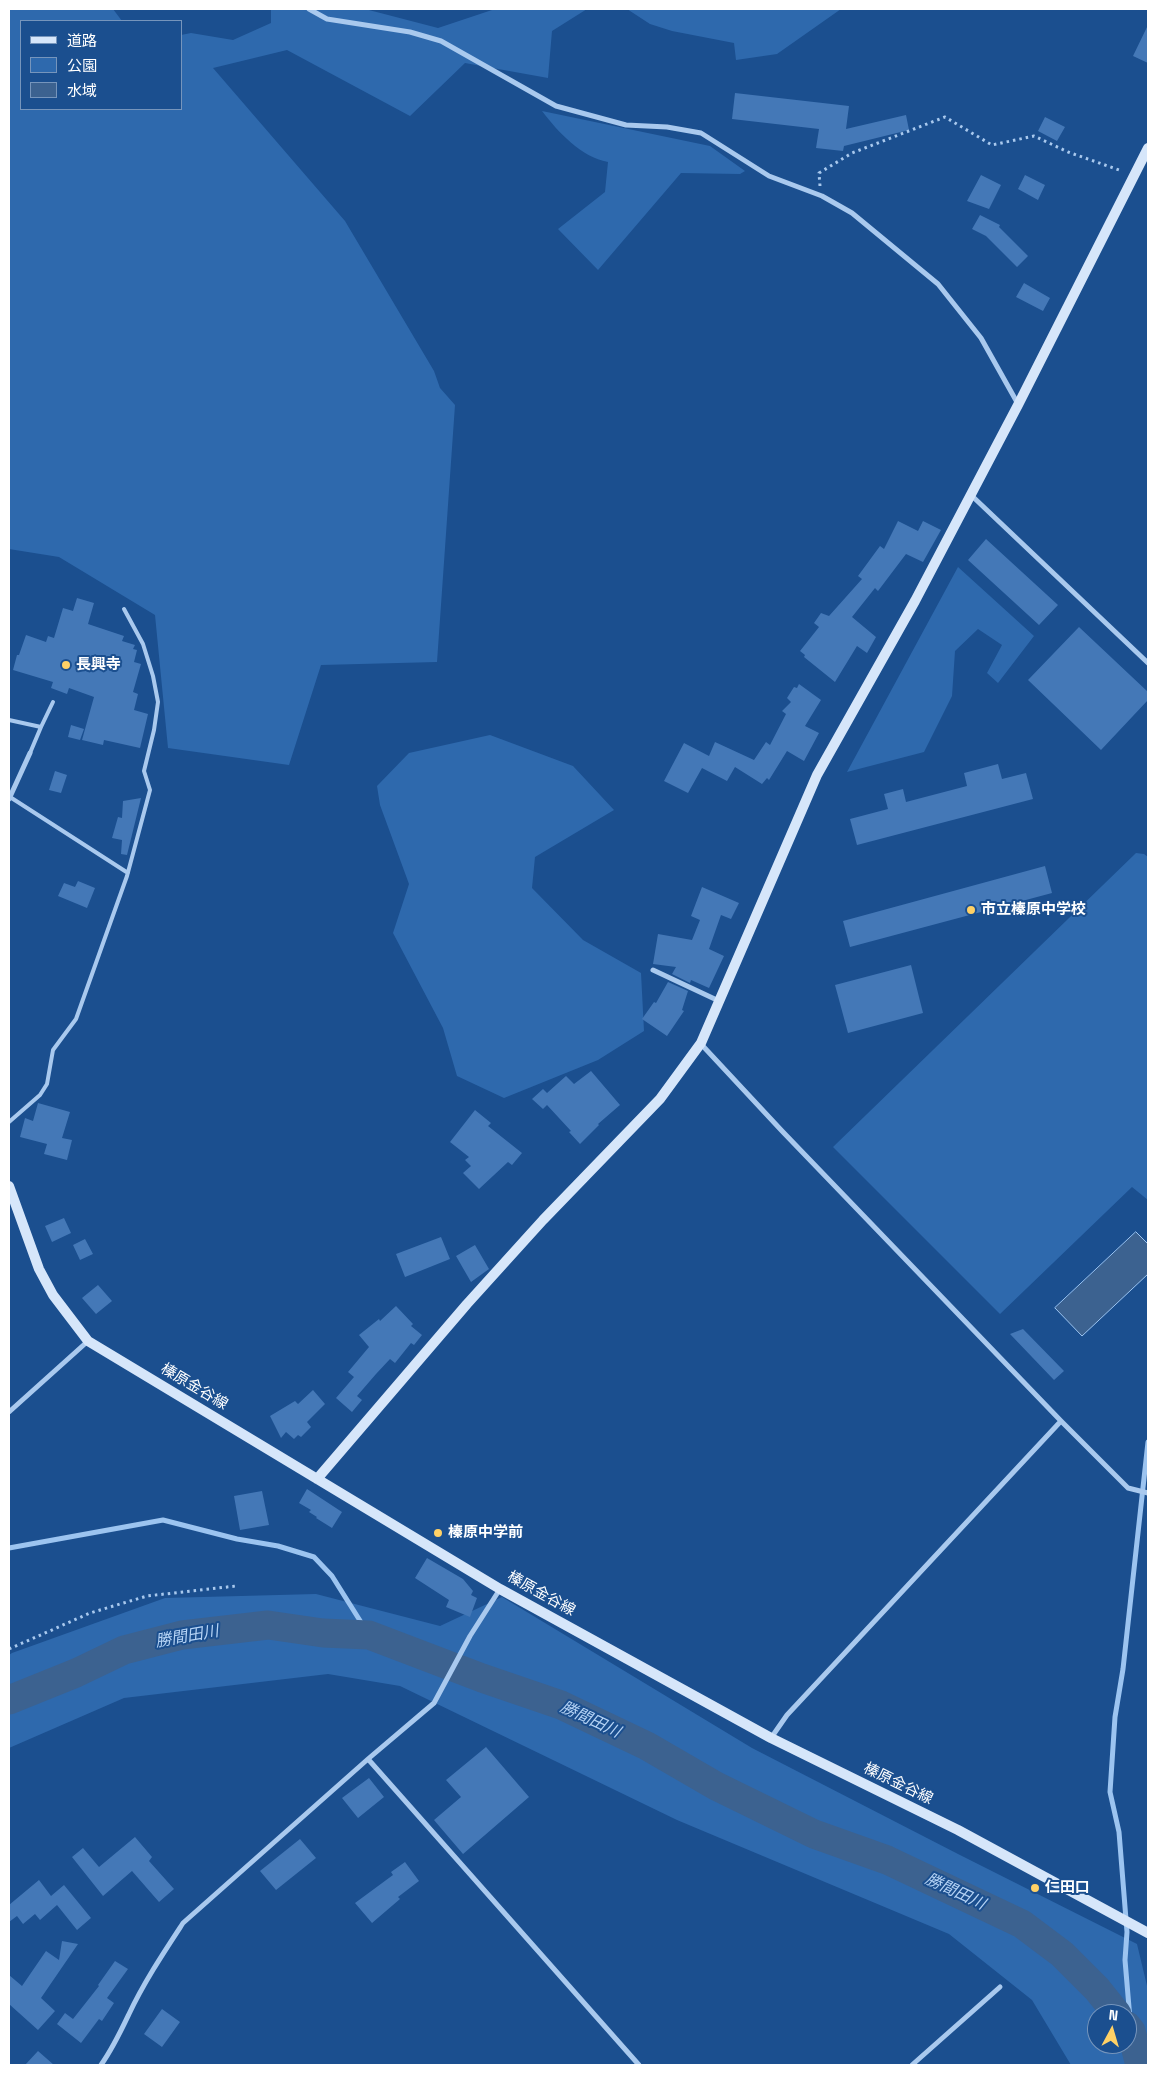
<!DOCTYPE html>
<meta charset="utf-8">
<style>
body{margin:0}
#map{position:relative;width:1157px;height:2074px;overflow:hidden;background:#1b4f8f;font-family:"Space Grotesk","Noto Sans JP",sans-serif}
canvas{display:block}
.frame{position:absolute;inset:0;border:10px solid #fff;pointer-events:none}
.legend{position:absolute;left:20px;top:20px;width:162px;height:90px;box-sizing:border-box;background:#1b4f8f;border:1px solid #7695bc;margin:0;padding:6px 9px;list-style:none;font-size:15px;color:#fff}
.legend li{display:flex;align-items:center;gap:10px;height:25px}
.legend b{width:25px;border:1px solid #7695bc}
.north{position:absolute;left:1087px;top:2004px;width:50px;height:50px;box-sizing:border-box;background:#1b4f8f;border:1px solid #7695bc;border-radius:50%;rotate:6deg;font-size:14px;font-weight:700;line-height:20px;text-align:center;color:#fff}
.north::after{content:'';display:block;margin:auto;width:18px;height:22px;background:#ffd166;clip-path:polygon(50% 0,100% 100%,50% 72%,0 100%)}
</style>
<div id="map">
<canvas width="1157" height="2074"></canvas>
<div class="frame"></div>
<ul class="legend">
<li><b style="height:6px;background:#d6e6fa"></b>道路</li>
<li><b style="height:14px;background:#2e69ad"></b>公園</li>
<li><b style="height:14px;background:#3c6290"></b>水域</li>
</ul>
<div class="north">N</div>
</div>
<script>
const c = document.querySelector('canvas').getContext('2d');
c.lineJoin = 'round';
function paint(path, color) { c.fillStyle = color; c.fill(path, 'evenodd'); }
function trace(path, color, width, dash) { c.strokeStyle = color; c.lineWidth = width; c.lineCap = dash ? 'butt' : 'round'; c.setLineDash(dash || []); c.stroke(path); }
function write(font, color, halo, rows, align = 'center') {
  c.font = font + ' "Space Grotesk","Noto Sans JP",sans-serif'; c.lineWidth = 4; c.setLineDash([]); c.textBaseline = 'middle'; c.strokeStyle = halo; c.fillStyle = color; for (const [text, x, y, turn = 0] of rows) {
    c.save(); c.translate(x, y); c.rotate((+turn || 0) * Math.PI / 180); c.textAlign = isNaN(turn) ? turn : align; if (halo) c.strokeText(text, 0, 0); c.fillText(text, 0, 0); c.restore();
  }
}
paint(new Path2D(`
 M 9,9 L 113,9 L 122,21 L 21,21 L 21,109 L 181,109 L 181,35 L 191,33 L 233,40 L 271,23 L 271,9 L 365,9 L 438,28 L 495,9 L 587,9 L 552,31 L 548,78 L 465,63 L 410,116 L 287,50 L 213,68 L 345,221 L 434,371 L 440,388 L 455,405 L 437,662 L 321,665 L 289,765 L 168,748 L 155,615 L 59,557 L 9,549 Z
 M 627,9 L 841,9 L 777,54 L 736,60 L 734,43 L 672,31 L 650,24 Z
 M 542,111 L 710,146 L 745,171 L 740,174 L 681,173 L 598,270 L 558,229 L 605,192 L 608,162 C 581,157 558,132 542,111 Z
 M 958,567 L 1034,636 L 998,683 L 987,673 L 1002,645 L 978,629 L 955,651 L 952,696 L 924,752 L 847,772 Z
 M 490,735 L 573,766 L 614,810 L 535,857 L 532,888 L 583,940 L 641,973 L 644,1031 L 598,1060 L 504,1098 L 457,1076 L 443,1028 L 393,933 L 409,884 L 380,805 L 377,786 L 409,753 Z
 M 1136,853 L 1144,854 L 1148,857 L 1148,1200 L 1132,1187 L 1000,1314 L 833,1147 Z
 M 316,1594 L 440,1626 L 502,1597 L 752,1748 L 958,1854 L 1137,1944 L 1148,1990 L 1148,2065 L 1071,2065 L 1032,2000 L 949,1934 L 677,1820 L 400,1686 L 328,1674 L 124,1698 L 9,1748 L 9,1655 L 12,1653 L 165,1598 ZM 1097,2014 L 1127,2014 L 1127,2044 L 1097,2044 Z`), '#2e69ad');
const water = new Path2D(`
 M 1136,1232 L 1148,1244 L 1148,1274 L 1082,1336 L 1055,1308 Z`);
paint(water, '#3c6290');
trace(water, '#9cc4f0', 1);
trace(new Path2D(`
 M 9,1548 L 163,1520 L 237,1539 L 278,1546 L 314,1557 L 332,1576 L 369,1635
 M 1131,2031 L 1125,1960 L 1127,1932 L 1119,1832 L 1110,1792 L 1115,1717 L 1123,1669 L 1148,1442`), '#9cc4f0', 5);
trace(new Path2D(`
 M 9,1700 L 76,1673 L 124,1650 L 182,1635 L 268,1625 L 323,1633 L 369,1635 L 482,1678 L 561,1705 L 647,1746 L 716,1786 L 814,1834 L 887,1860 L 1022,1924 L 1062,1954 L 1097,1989 L 1117,2014
 M 1127,2026 L 1131,2031 L 1140,2065`), '#3c6290', 29);
paint(new Path2D(`
 M 1148,25 L 1148,63 L 1133,56 Z
 M 735,93 L 849,106 L 846,129 L 906,115 L 909,130 L 844,146 L 843,151 L 816,148 L 819,129 L 732,119 Z
 M 1045,117 L 1065,127 L 1057,141 L 1038,131 Z
 M 981,175 L 1001,185 L 989,209 L 967,201 Z
 M 1025,175 L 1045,185 L 1038,200 L 1018,189 Z
 M 980,215 L 1000,225 L 999,227 L 1028,256 L 1017,267 L 986,236 L 972,229 Z
 M 1024,283 L 1050,298 L 1043,311 L 1016,297 Z
 M 898,521 L 918,531 L 923,521 L 941,530 L 923,562 L 906,554 L 878,591 L 875,588 L 852,617 L 876,637 L 867,653 L 857,646 L 835,682 L 804,657 L 805,655 L 800,651 L 819,627 L 814,623 L 821,613 L 829,616 L 862,579 L 858,576 L 880,546 L 884,549 Z
 M 986,539 L 1058,605 L 1039,625 L 968,560 Z
 M 77,598 L 94,603 L 88,624 L 124,636 L 122,641 L 135,645 L 133,649 L 137,650 L 134,662 L 141,664 L 133,692 L 138,694 L 134,710 L 148,714 L 140,748 L 104,740 L 103,745 L 82,740 L 94,697 L 69,688 L 67,694 L 51,688 L 53,682 L 13,670 L 17,655 L 19,655 L 26,635 L 46,642 L 48,636 L 54,638 L 63,608 L 73,611 Z
 M 1079,627 L 1148,692 L 1148,700 L 1101,750 L 1028,680 Z
 M 799,684 L 821,700 L 805,726 L 819,733 L 804,761 L 787,751 L 769,780 L 767,778 L 762,784 L 735,767 L 727,781 L 702,768 L 688,793 L 664,781 L 684,743 L 709,756 L 715,742 L 754,760 L 766,742 L 770,745 L 786,714 L 782,711 L 791,702 L 787,698 L 794,687 L 797,688 Z
 M 71,725 L 84,729 L 80,740 L 68,737 Z
 M 998,764 L 1002,779 L 1026,773 L 1033,799 L 857,845 L 850,819 L 888,809 L 884,794 L 903,789 L 906,802 L 967,786 L 964,773 Z
 M 55,771 L 67,775 L 61,793 L 49,790 Z
 M 141,798 L 127,855 L 121,854 L 122,840 L 112,838 L 118,817 L 122,818 L 123,801 Z
 M 1045,866 L 1052,893 L 850,947 L 843,921 Z
 M 78,881 L 95,888 L 87,908 L 58,896 L 64,883 L 75,887 Z
 M 702,887 L 739,903 L 731,919 L 721,915 L 709,949 L 724,956 L 709,988 L 691,980 L 690,983 L 672,974 L 676,967 L 653,964 L 658,934 L 692,940 L 700,920 L 691,916 Z
 M 911,965 L 923,1013 L 848,1033 L 835,985 Z
 M 668,982 L 688,991 L 682,1010 L 684,1011 L 667,1036 L 642,1019 L 654,1002 L 656,1003 Z
 M 591,1071 L 620,1105 L 598,1124 L 599,1125 L 580,1144 L 569,1132 L 571,1131 L 547,1105 L 543,1109 L 532,1099 L 543,1089 L 547,1093 L 566,1076 L 574,1084 Z
 M 38,1103 L 70,1112 L 62,1138 L 72,1140 L 67,1160 L 44,1154 L 47,1144 L 20,1137 L 25,1118 L 33,1121 Z
 M 475,1110 L 491,1123 L 488,1126 L 522,1153 L 512,1165 L 508,1162 L 479,1189 L 463,1173 L 471,1166 L 465,1160 L 469,1157 L 450,1142 Z
 M 64,1218 L 71,1233 L 52,1242 L 45,1226 Z
 M 441,1237 L 450,1259 L 405,1277 L 396,1254 Z
 M 85,1239 L 93,1254 L 80,1260 L 73,1245 Z
 M 475,1245 L 489,1269 L 471,1282 L 456,1256 Z
 M 98,1285 L 112,1301 L 96,1314 L 82,1298 Z
 M 396,1306 L 413,1324 L 411,1326 L 422,1335 L 414,1345 L 411,1343 L 395,1363 L 390,1359 L 376,1374 L 357,1396 L 362,1400 L 352,1412 L 336,1398 L 354,1377 L 348,1372 L 369,1347 L 359,1335 L 379,1319 L 380,1321 Z
 M 1023,1329 L 1064,1371 L 1054,1380 L 1010,1334 Z
 M 313,1390 L 325,1404 L 307,1422 L 311,1427 L 301,1437 L 298,1435 L 294,1439 L 286,1432 L 281,1438 L 270,1416 L 295,1401 L 298,1404 Z
 M 307,1489 L 342,1512 L 332,1528 L 316,1518 L 317,1517 L 309,1512 L 311,1510 L 299,1503 Z
 M 262,1491 L 269,1525 L 240,1530 L 234,1496 Z
 M 427,1558 L 463,1579 L 473,1591 L 471,1595 L 477,1598 L 470,1617 L 446,1607 L 449,1600 L 415,1578 Z
 M 486,1747 L 529,1797 L 463,1854 L 434,1820 L 461,1797 L 446,1780 Z
 M 369,1778 L 384,1797 L 358,1818 L 342,1798 Z
 M 135,1837 L 152,1857 L 149,1861 L 174,1889 L 159,1902 L 132,1871 L 103,1896 L 72,1857 L 83,1848 L 99,1867 Z
 M 300,1839 L 316,1858 L 276,1890 L 260,1871 Z
 M 405,1862 L 419,1881 L 398,1897 L 400,1899 L 372,1923 L 355,1903 L 393,1875 L 391,1872 Z
 M 39,1880 L 51,1896 L 64,1885 L 91,1918 L 77,1930 L 57,1905 L 40,1920 L 35,1914 L 23,1924 L 17,1916 L 9,1922 L 9,1905 Z
 M 62,1941 L 78,1944 L 41,1998 L 55,2011 L 38,2030 L 9,2004 L 9,1975 L 22,1986 L 46,1951 L 59,1960 Z
 M 115,1961 L 128,1969 L 107,1998 L 114,2003 L 102,2021 L 99,2019 L 81,2043 L 57,2024 L 65,2013 L 73,2019 L 99,1986 L 98,1985 Z
 M 162,2009 L 180,2022 L 162,2047 L 144,2034 Z
 M 38,2051 L 54,2065 L 25,2065 Z`), '#4478b7');
trace(new Path2D(`
 M 820,186 L 819,173 L 852,153 L 945,117 L 992,145 L 1034,136 L 1068,152 L 1122,171
 M 9,1649 L 90,1613 L 147,1596 L 236,1586`), '#a9c9ee', 3, [2.5, 4]);
trace(new Path2D(`
 M 9,720 L 41,727 L 30,753
 M 41,727 L 53,702
 M 10,797 L 128,873
 M 9,1122 L 40,1095 L 47,1084 L 53,1050 L 76,1019 L 127,876 L 150,790 L 144,771 L 154,730 L 158,702 L 153,676 L 143,644 L 124,609`), '#a9c9ee', 4);
trace(new Path2D(`
 M 309,9 L 327,19 L 410,32 L 441,41 L 556,106 L 626,125 L 667,127 L 701,133 L 769,176 L 822,196 L 852,213 L 938,284 L 981,338 L 1018,404
 M 971,495 L 1148,663
 M 9,799 L 30,753
 M 653,970 L 719,1001
 M 701,1044 L 782,1131 L 1061,1421 L 1128,1488 L 1148,1493
 M 9,1412 L 88,1341
 M 771,1738 L 787,1715 L 1061,1421
 M 368,1759 L 639,2065
 M 101,2065 C 113,2048 120,2033 129,2014 C 144,1982 164,1952 183,1923 L 368,1759 L 434,1703 L 470,1636 L 500,1589
 M 912,2065 L 1000,1987`), '#a9c9ee', 5);
trace(new Path2D(`
 M 9,1186 L 39,1269 L 53,1295 L 88,1341 L 500,1589 L 771,1738 L 958,1830 L 1148,1933
 M 317,1479 L 467,1304 L 543,1220 L 660,1099 L 701,1043 L 817,775 L 915,601 L 1018,405 L 1148,148`), '#d6e6fa', 10);
for (const [x, y, r, color] of [
 [66,665,5,"#ffd166"],
 [971,910,5,"#ffd166"],
 [438,1533,5,"#ffd166"],
 [1035,1888,5,"#ffd166"]
]) { const dot = new Path2D(); dot.arc(x, y, r, 0, 2 * Math.PI); c.fillStyle = color; c.fill(dot); trace(dot, '#1b4f8f', 2); }
write('bold 15px', '#fff', '#1b4f8f', [
 ["長興寺",76,665],
 ["市立榛原中学校",981,910],
 ["榛原中学前",448,1533],
 ["仁田口",1045,1888]
], 'left');
write('15px', '#fff', '#1b4f8f', [
 ["榛原金谷線",194,1387,31],
 ["榛原金谷線",541,1594,29],
 ["榛原金谷線",898,1784,26]
]);
write('italic 16px', '#b5d3f5', '#1b4f8f', [
 ["勝間田川",187,1637,-10],
 ["勝間田川",590,1720,25],
 ["勝間田川",955,1892,25]
]);
</script>
